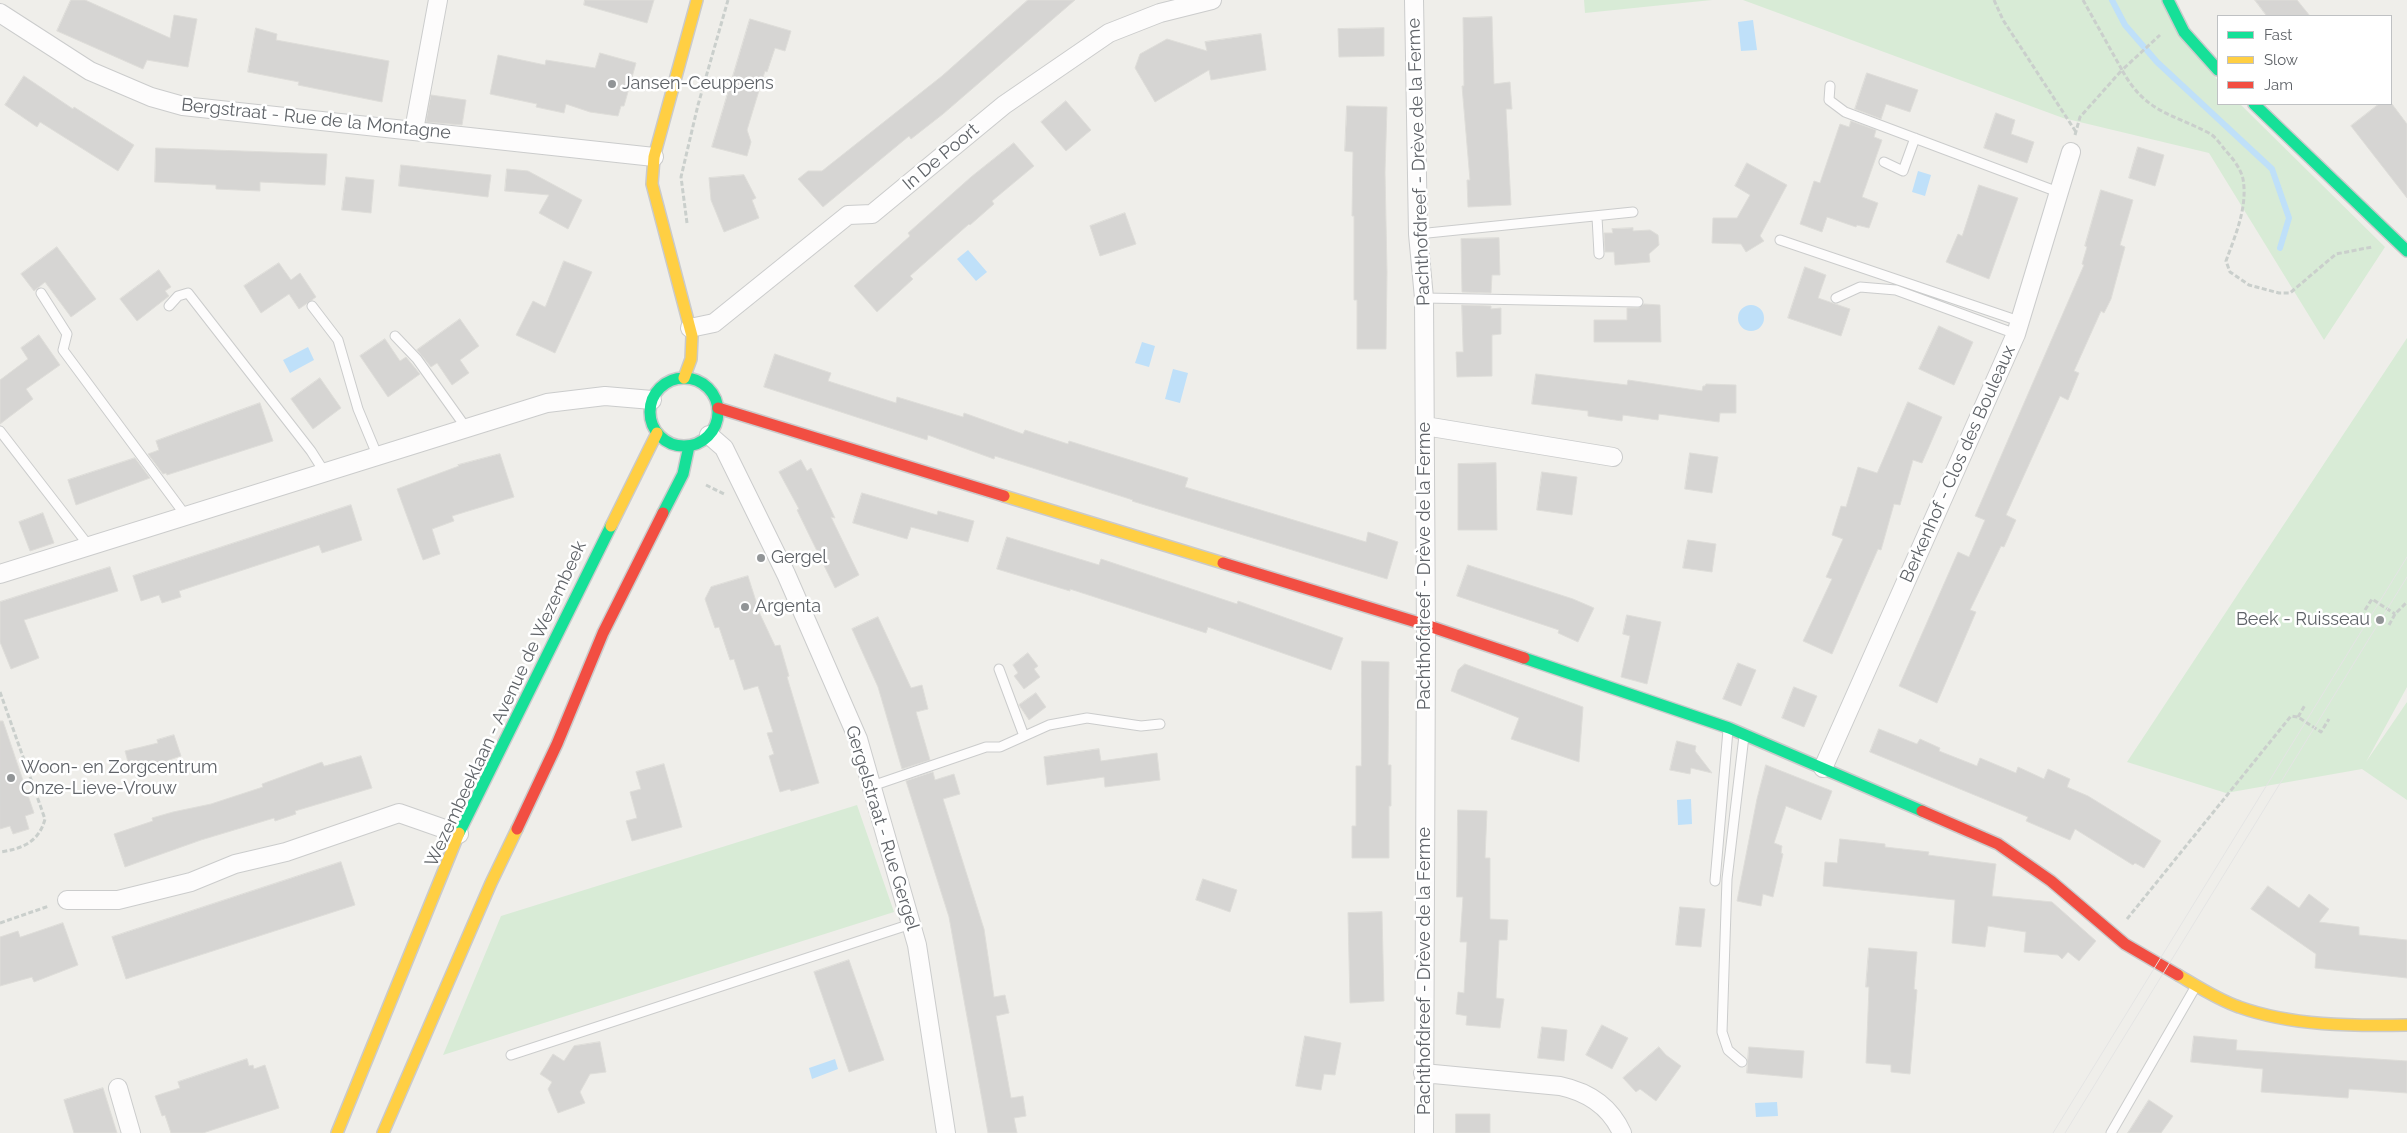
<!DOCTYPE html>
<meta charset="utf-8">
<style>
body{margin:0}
#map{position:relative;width:2407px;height:1133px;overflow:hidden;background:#efeeea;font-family:Raleway,sans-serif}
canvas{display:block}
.legend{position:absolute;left:2217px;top:15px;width:175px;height:90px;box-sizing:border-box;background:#fff;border:1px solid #bfc1c3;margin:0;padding:6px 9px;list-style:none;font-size:15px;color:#5f6368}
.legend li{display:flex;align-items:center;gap:10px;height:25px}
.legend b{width:25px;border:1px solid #bfc1c3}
</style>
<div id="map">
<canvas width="2407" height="1133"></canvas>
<ul class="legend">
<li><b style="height:6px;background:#16e098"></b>Fast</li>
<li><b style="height:6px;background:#ffcf43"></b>Slow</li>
<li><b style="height:6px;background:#f24e42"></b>Jam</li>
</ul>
</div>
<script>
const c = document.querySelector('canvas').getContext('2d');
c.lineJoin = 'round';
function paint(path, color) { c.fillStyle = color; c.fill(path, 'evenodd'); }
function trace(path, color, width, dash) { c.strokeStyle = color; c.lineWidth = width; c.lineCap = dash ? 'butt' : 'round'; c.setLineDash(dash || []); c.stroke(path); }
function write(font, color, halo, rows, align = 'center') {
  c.font = font + ' Raleway,sans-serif'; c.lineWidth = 5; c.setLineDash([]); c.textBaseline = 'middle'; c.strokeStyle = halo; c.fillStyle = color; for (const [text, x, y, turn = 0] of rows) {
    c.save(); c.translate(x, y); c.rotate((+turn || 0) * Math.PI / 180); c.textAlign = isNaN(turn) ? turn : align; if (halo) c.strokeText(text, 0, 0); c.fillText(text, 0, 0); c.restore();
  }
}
paint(new Path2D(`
 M 1584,0 L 1712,0 L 1585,13 Z
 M 1743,0 L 2163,0 L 2218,81 L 2218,104 L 2240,104 L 2385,247 L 2324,340 L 2209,153 L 2063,118 Z
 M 2407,338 L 2407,687 L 2366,762 L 2407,702 L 2407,800 L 2362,769 L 2226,793 L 2127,762 Z
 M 857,805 L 894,912 L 443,1055 L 501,916 Z`), '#d8ebd6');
paint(new Path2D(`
 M 1753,20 L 1757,50 L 1741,51 L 1738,22 Z
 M 1918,171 L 1931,175 L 1925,196 L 1912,192 Z
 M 968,250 L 987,272 L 976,281 L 957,259 Z
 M1738 318a13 13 0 1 1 26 0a13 13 0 1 1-26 0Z
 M 1142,342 L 1155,346 L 1149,367 L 1135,363 Z
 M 308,347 L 314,360 L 290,373 L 283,360 Z
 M 1173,369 L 1188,373 L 1180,403 L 1165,399 Z
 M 1691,799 L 1692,824 L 1678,825 L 1677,800 Z
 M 835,1059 L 838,1069 L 812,1079 L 809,1068 Z
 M 1777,1102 L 1778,1116 L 1756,1117 L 1755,1103 Z`), '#bfe0f9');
trace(new Path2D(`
 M 2112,0 L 2125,25 L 2157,62 L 2272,169 L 2289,218 L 2280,248`), '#bfe0f9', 6);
const building = new Path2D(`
 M 71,0 L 85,0 L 170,38 L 174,15 L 197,19 L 188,67 L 147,60 L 143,69 L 57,31 Z
 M 585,0 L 654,0 L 647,23 L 584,5 Z
 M 1028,0 L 1075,0 L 943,114 L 911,139 L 909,136 L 823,207 L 798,179 L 808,171 L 822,171 L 942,76 Z
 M 2255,0 L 2297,0 L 2310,16 L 2267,16 Z
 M 1492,17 L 1494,84 L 1510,82 L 1512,109 L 1506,109 L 1511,205 L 1468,207 L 1467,180 L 1470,180 L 1462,86 L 1464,86 L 1463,18 Z
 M 750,19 L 791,31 L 785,51 L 775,48 L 767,72 L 765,71 L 747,130 L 751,142 L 747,156 L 712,147 Z
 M 256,28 L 277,34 L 276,40 L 389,61 L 382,102 L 298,85 L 299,82 L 248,72 Z
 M 1384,28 L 1384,56 L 1339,57 L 1338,29 Z
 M 1261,34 L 1266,70 L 1211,80 L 1209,70 L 1155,102 L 1135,68 L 1140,54 L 1167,39 L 1207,51 L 1205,42 Z
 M 600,53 L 636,63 L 624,106 L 621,106 L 618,116 L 590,112 L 566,104 L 564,113 L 536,107 L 537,104 L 490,94 L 498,55 L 545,65 L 546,60 L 595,68 Z
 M 1867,73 L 1918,90 L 1910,112 L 1886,104 L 1881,119 L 1855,109 Z
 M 24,76 L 73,109 L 74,107 L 134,145 L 118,171 L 40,122 L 37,127 L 5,105 Z
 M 431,95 L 466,100 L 462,125 L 426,122 Z
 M 1066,101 L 1091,130 L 1066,151 L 1041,122 Z
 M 2379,104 L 2392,104 L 2407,124 L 2407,198 L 2351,126 Z
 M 1347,106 L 1387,107 L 1385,172 L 1387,272 L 1386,349 L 1357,349 L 1357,300 L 1354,300 L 1354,216 L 1352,216 L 1353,152 L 1345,151 Z
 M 1996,113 L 2015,120 L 2011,134 L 2034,142 L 2027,163 L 1984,148 Z
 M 1851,121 L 1876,130 L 1874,137 L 1882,140 L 1862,197 L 1878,203 L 1869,228 L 1857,225 L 1856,227 L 1827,217 L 1822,232 L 1800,224 L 1814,181 L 1820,183 L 1840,124 L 1849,127 Z
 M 1014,143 L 1034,166 L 992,201 L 994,204 L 970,225 L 969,224 L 910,276 L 913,279 L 877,312 L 854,286 L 910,236 L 908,233 L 971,177 Z
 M 2138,147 L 2164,155 L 2155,186 L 2129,178 Z
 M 156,148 L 327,154 L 325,185 L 260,182 L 260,191 L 216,189 L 216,185 L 155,182 Z
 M 1747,163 L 1787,185 L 1760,236 L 1764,241 L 1746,252 L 1741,244 L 1712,243 L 1713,218 L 1737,218 L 1750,195 L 1735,186 Z
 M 401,165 L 491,175 L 488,197 L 399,186 Z
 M 507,169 L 528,171 L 582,200 L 568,229 L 539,213 L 549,195 L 505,191 Z
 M 744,175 L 756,198 L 752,200 L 759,218 L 724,232 L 711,200 L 709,178 Z
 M 346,177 L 374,180 L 371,213 L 342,210 Z
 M 1979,185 L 2018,198 L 1989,279 L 1946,262 L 1958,234 L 1962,236 Z
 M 2101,190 L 2133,200 L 2120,245 L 2125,247 L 2111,299 L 2104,313 L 2101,311 L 2074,371 L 2079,373 L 2068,400 L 2060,396 L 2006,515 L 2016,520 L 2004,547 L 2001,546 L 1970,610 L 1976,612 L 1937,703 L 1899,686 L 1958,552 L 1969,557 L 1985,520 L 1975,516 L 2084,265 L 2082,264 L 2087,247 L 2085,246 Z
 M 1125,213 L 1136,244 L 1100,256 L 1090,226 Z
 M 1633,228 L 1633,231 L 1650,230 L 1658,235 L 1659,245 L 1649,254 L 1650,262 L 1615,265 L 1614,252 L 1605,252 L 1604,233 L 1613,233 L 1612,229 Z
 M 1499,238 L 1500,275 L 1492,275 L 1491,293 L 1462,292 L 1461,239 Z
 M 57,247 L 96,299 L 71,317 L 45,282 L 34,291 L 21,274 Z
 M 564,261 L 592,272 L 555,353 L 516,335 L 533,301 L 545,307 Z
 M 279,263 L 291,280 L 300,273 L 316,297 L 299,309 L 289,294 L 261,313 L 244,286 Z
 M 1805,267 L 1826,275 L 1818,298 L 1850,309 L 1841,336 L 1788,318 Z
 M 159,270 L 171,287 L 165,291 L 169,296 L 137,321 L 120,299 Z
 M 1644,304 L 1660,305 L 1661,342 L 1594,342 L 1594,320 L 1627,320 L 1627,308 L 1638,308 Z
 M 1462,305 L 1491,306 L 1491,309 L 1501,308 L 1501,334 L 1492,335 L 1492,376 L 1457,377 L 1456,352 L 1463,352 Z
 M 460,319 L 479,346 L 460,360 L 469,373 L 452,385 L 437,363 L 431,367 L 417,350 Z
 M 1939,326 L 1973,342 L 1954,385 L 1919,369 Z
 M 39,335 L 60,365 L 26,389 L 33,399 L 0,424 L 0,380 L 28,359 L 21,348 Z
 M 385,339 L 400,361 L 406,357 L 420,374 L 388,397 L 360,356 Z
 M 775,354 L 831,373 L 828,381 L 896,403 L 897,397 L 963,417 L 964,413 L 1023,434 L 1025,430 L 1068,444 L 1069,441 L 1188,478 L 1185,487 L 1366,542 L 1368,532 L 1398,542 L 1387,579 L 1132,501 L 1133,500 L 995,456 L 994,459 L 928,435 L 927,440 L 764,387 Z
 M 1536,374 L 1627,385 L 1628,380 L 1702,391 L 1703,386 L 1705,386 L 1706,384 L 1736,385 L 1736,413 L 1720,413 L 1719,422 L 1659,414 L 1658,420 L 1623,415 L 1622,421 L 1588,416 L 1588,411 L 1532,404 Z
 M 320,378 L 341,408 L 313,429 L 291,399 Z
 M 1908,402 L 1942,417 L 1922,463 L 1913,460 L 1900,505 L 1894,504 L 1881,550 L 1878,549 L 1832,654 L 1803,641 L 1832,579 L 1826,577 L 1843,539 L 1832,535 L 1841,506 L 1846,507 L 1858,467 L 1877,473 Z
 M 260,403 L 273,441 L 167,475 L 166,473 L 163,474 L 148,454 L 159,450 L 156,441 Z
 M 1690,453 L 1718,457 L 1712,493 L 1685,489 Z
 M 500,454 L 514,497 L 452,516 L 454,521 L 432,529 L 440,554 L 423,560 L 397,489 L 459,466 L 458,465 Z
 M 135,458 L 150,478 L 76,505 L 68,480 Z
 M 801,460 L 807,471 L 811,468 L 835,518 L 831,517 L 859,575 L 835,588 L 797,510 L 799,509 L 779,472 Z
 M 1496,463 L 1497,530 L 1458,530 L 1458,464 Z
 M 1542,472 L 1577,477 L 1572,515 L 1537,510 Z
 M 862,493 L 937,515 L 938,511 L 974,521 L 968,542 L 911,527 L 907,539 L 853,523 Z
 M 351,505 L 362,540 L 322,553 L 319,545 L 179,591 L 181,597 L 162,603 L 159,595 L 141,601 L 133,576 Z
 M 43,513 L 54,543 L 30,551 L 19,522 Z
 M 1007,537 L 1099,565 L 1101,559 L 1237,604 L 1238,601 L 1343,638 L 1331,670 L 1208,627 L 1206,633 L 1070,589 L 1070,591 L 997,569 Z
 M 1688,540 L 1716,544 L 1712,572 L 1683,568 Z
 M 1468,565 L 1573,599 L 1594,608 L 1578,642 L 1558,633 L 1559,630 L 1457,596 Z
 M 110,567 L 118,591 L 24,620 L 39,658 L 11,669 L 0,642 L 0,602 Z
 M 748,576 L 760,614 L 775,646 L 780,645 L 789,676 L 787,677 L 819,783 L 791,791 L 790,789 L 780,792 L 769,756 L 774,754 L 767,733 L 773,732 L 758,686 L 744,690 L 734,659 L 730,660 L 719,627 L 715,628 L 705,599 L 711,587 Z
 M 1627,615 L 1661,622 L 1647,684 L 1621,677 L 1630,636 L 1623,634 Z
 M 878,617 L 911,688 L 922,685 L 928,709 L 916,712 L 930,760 L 902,769 L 878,687 L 852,629 Z
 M 1028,653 L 1038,666 L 1034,669 L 1040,677 L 1024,689 L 1014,676 L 1018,673 L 1013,665 Z
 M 1362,661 L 1389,662 L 1388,765 L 1391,765 L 1391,806 L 1389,806 L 1389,858 L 1352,858 L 1352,826 L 1356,826 L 1356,766 L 1361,766 Z
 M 1738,663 L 1756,670 L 1741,706 L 1723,699 Z
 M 1465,664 L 1583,707 L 1579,762 L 1511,739 L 1519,718 L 1451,691 L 1458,670 Z
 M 1794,687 L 1817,696 L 1804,727 L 1782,718 Z
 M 1036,693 L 1046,707 L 1029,720 L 1019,705 Z
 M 0,721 L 3,721 L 34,813 L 25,816 L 29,829 L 13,834 L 10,826 L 0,829 Z
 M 1879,729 L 1917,744 L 1920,739 L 1940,748 L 1939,751 L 1977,766 L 1980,758 L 2016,773 L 2018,767 L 2044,779 L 2048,769 L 2070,779 L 2067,787 L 2088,796 L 2161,841 L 2144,868 L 2135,863 L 2133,865 L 2075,829 L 2070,840 L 2026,821 L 2028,817 L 1870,752 Z
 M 174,735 L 181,756 L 131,773 L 125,751 L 158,743 L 157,740 Z
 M 1677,741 L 1696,746 L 1695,751 L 1712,773 L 1691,768 L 1690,774 L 1670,770 Z
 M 1099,749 L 1101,761 L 1157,753 L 1160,780 L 1105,787 L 1104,777 L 1047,785 L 1044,757 Z
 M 361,756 L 372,788 L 295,811 L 296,814 L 275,821 L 274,818 L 201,840 L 125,867 L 114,834 L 153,821 L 152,818 L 173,812 L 211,804 L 263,787 L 262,784 L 322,762 L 324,766 Z
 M 664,764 L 682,827 L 632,841 L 626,821 L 637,818 L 630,792 L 641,789 L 636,772 Z
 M 1766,765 L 1832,791 L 1821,820 L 1786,806 L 1774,843 L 1782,846 L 1781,853 L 1783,854 L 1773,897 L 1763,894 L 1761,906 L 1737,901 L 1757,799 Z
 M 933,772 L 935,780 L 954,774 L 960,794 L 943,799 L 984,929 L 994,997 L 1005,995 L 1009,1013 L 996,1016 L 1011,1098 L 1023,1096 L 1026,1116 L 1014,1118 L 1017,1133 L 988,1133 L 949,917 L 906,781 Z
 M 1458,810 L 1487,811 L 1485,858 L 1490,858 L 1490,919 L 1508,920 L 1507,940 L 1499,940 L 1496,998 L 1504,999 L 1500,1028 L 1466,1025 L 1467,1016 L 1456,1014 L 1458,992 L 1464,993 L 1467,942 L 1460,942 L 1463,897 L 1457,897 Z
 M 1840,839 L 1885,844 L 1885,847 L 1929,852 L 1928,855 L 1996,864 L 1992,896 L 2052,902 L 2096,941 L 2079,961 L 2068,952 L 2062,959 L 2058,955 L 2024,952 L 2026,932 L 1988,926 L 1985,947 L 1952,943 L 1955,900 L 1823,886 L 1825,862 L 1837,863 Z
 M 341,862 L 355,905 L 126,979 L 112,937 Z
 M 1203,879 L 1237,890 L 1230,912 L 1196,900 Z
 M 2268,886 L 2299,908 L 2309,894 L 2329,909 L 2319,922 L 2359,927 L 2359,935 L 2407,940 L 2407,978 L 2315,968 L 2316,954 L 2251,909 Z
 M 1680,907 L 1705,909 L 1701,947 L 1676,945 Z
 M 1382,912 L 1384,1001 L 1350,1003 L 1348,913 Z
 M 63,923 L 78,965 L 34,982 L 32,977 L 0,986 L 0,937 L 18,931 L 20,937 Z
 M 1869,948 L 1917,952 L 1914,989 L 1917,990 L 1910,1074 L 1891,1072 L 1891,1065 L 1866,1063 L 1869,987 L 1866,987 Z
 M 849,960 L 884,1060 L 849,1072 L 814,972 Z
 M 1602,1025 L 1628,1038 L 1612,1069 L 1586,1055 Z
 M 1542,1027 L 1567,1030 L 1564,1061 L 1538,1058 Z
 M 1305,1036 L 1341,1043 L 1335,1075 L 1324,1074 L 1321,1090 L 1296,1086 Z
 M 2194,1036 L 2237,1040 L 2236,1050 L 2407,1061 L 2407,1093 L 2349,1089 L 2348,1098 L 2261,1092 L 2263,1069 L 2191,1062 Z
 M 600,1042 L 606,1072 L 590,1074 L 580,1092 L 585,1103 L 558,1113 L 548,1089 L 552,1082 L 540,1074 L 553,1054 L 564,1061 L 574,1046 Z
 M 1659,1047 L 1666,1055 L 1681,1066 L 1656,1101 L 1640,1089 L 1636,1092 L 1623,1078 Z
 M 1749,1047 L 1804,1051 L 1802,1078 L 1747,1073 Z
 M 247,1059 L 249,1066 L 253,1065 L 254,1069 L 265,1065 L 279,1108 L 203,1133 L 171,1133 L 165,1115 L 162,1116 L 155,1096 L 180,1088 L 178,1082 Z
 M 103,1088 L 117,1133 L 74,1133 L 64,1100 Z
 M 2149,1100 L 2173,1116 L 2161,1133 L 2128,1133 Z
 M 1456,1114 L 1490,1114 L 1490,1133 L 1456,1133 Z`);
paint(building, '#d6d5d3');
trace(building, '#deddd9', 1);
const lane = new Path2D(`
 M 1830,86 L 1829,100 L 1845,112 L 2058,192
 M 1884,162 L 1903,171 L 1915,138
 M 1597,217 L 1599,254
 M 1418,234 L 1633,212
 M 1780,240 L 2019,321
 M 41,293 L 67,334 L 63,350 L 186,516
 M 1424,298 L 1638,302
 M 1836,298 L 1860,287 L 1896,290 L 2016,334
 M 169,306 L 178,296 L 188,293 L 311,451 L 325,473
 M 312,306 L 338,340 L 358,409 L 378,457
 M 395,336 L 417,359 L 467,429
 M 0,431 L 89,546
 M 999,669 L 1024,736
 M 872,786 L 986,747 L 1000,747 L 1049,725 L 1087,718 L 1141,726 L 1160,724
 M 1715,881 L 1728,730
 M 511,1055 L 911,924
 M 1742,1062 L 1728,1050 L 1722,1032 L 1727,879 L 1744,736
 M 2111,1133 L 2196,986`);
const street = new Path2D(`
 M 1414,0 L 1418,234 L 1424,298 L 1426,640 L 1424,1133
 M 0,13 L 90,71 L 151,97 L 183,106 L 654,157
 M 414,130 L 438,0
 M 690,328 L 714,323 L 848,215 L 872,214 L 1004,105 L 1109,33 L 1160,13 L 1212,0
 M 1425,426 L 1613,457
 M 709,435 L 724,448 L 786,574 L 858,739 L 917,945 L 946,1133
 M 0,574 L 547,403 L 605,396 L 652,400
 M 1823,768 L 2016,334 L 2071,152
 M 67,900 L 118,900 L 191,882 L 235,864 L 286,852 L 399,813 L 459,834
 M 1423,1073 L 1560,1086 C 1588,1092 1610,1106 1622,1133
 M 118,1088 L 131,1133`);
const fast = new Path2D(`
 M 2168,0 L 2184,32 L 2218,70
 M 2254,104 L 2407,251
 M650 412a34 34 0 1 1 68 0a34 34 0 1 1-68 0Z
 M 663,513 L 683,474 L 689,446
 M 1524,658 L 1729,728 L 1922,811
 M 459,833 L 611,526`);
const slow = new Path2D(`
 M 684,378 L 691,359 L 692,336 L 652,184 L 654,157 L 697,0
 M 1004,496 L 1223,563
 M 611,526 L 657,433
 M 2178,975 C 2197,986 2218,1000 2239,1007 C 2292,1026 2352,1026 2407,1025
 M 337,1133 L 459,833
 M 383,1133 L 491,883 L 517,829`);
const jam = new Path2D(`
 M 718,408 L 1004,496
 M 1223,563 L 1426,625 L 1524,658
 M 1922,811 L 1998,844 L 2051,881 L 2125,944 L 2178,975
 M 517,829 L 557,744 L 603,633 L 663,513`);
trace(lane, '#cbcccc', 11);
trace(street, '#cbcccc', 20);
trace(fast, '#cacacb', 14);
trace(slow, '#cacacb', 14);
trace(jam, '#cacacb', 14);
trace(new Path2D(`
 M 1994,0 L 2003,20 L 2076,132
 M 2083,0 L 2122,70 L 2160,35
 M 2075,135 L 2080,117 L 2122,70 C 2145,112 2170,113 2209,133 C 2216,137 2221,145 2225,150 C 2232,157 2241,169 2243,179 C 2248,207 2235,236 2226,261 L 2230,272 L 2249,285 L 2279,293 L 2290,293 L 2336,254 L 2372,247
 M 687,223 L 681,177 L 698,105 L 728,0
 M 706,485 L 726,495
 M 2365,610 L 2372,599 L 2395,614
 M 2389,625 L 2395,614 L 2407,602
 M 0,692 L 45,819 C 39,842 22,849 0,852
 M 2298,717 L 2305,705
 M 2127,919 L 2291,716 L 2298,717 L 2321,732 L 2329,719
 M 0,923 L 49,906`), '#cacfcc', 3, [5, 2.5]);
trace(lane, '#fdfcfc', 9);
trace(street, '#fdfcfc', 18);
trace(fast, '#16e098', 11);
trace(slow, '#ffcf43', 11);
trace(jam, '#f24e42', 11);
trace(new Path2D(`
 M 2053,1133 L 2407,557
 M 2065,1133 L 2407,577`), '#e4e4e4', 1);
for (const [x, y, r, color] of [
 [612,84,5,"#919496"],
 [761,558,5,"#919496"],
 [745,607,5,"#919496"],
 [2380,620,5,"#919496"],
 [11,778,5,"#919496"]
]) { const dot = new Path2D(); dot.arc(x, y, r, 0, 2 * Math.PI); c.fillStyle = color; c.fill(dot); trace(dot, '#fff', 2); }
write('18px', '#5f6368', '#fff', [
 ["Jansen-Ceuppens",622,84],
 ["Gergel",771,558],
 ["Argenta",755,607],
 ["Beek - Ruisseau",2370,620,"right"],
 ["Woon- en Zorgcentrum",21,768],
 ["Onze-Lieve-Vrouw",21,789]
], 'left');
write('18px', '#5f6368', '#fff', [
 ["Bergstraat - Rue de la Montagne",316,119,6],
 ["In De Poort",941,157,-40],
 ["Pachthofdreef - Drève de la Ferme",1419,162,-92],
 ["Berkenhof - Clos des Bouleaux",1958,464,-66],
 ["Pachthofdreef - Drève de la Ferme",1425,566,-90],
 ["Wezembeeklaan - Avenue de Wezembeek",506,704,-65],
 ["Gergelstraat - Rue Gergel",882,828,73],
 ["Pachthofdreef - Drève de la Ferme",1425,971,-90]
]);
</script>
